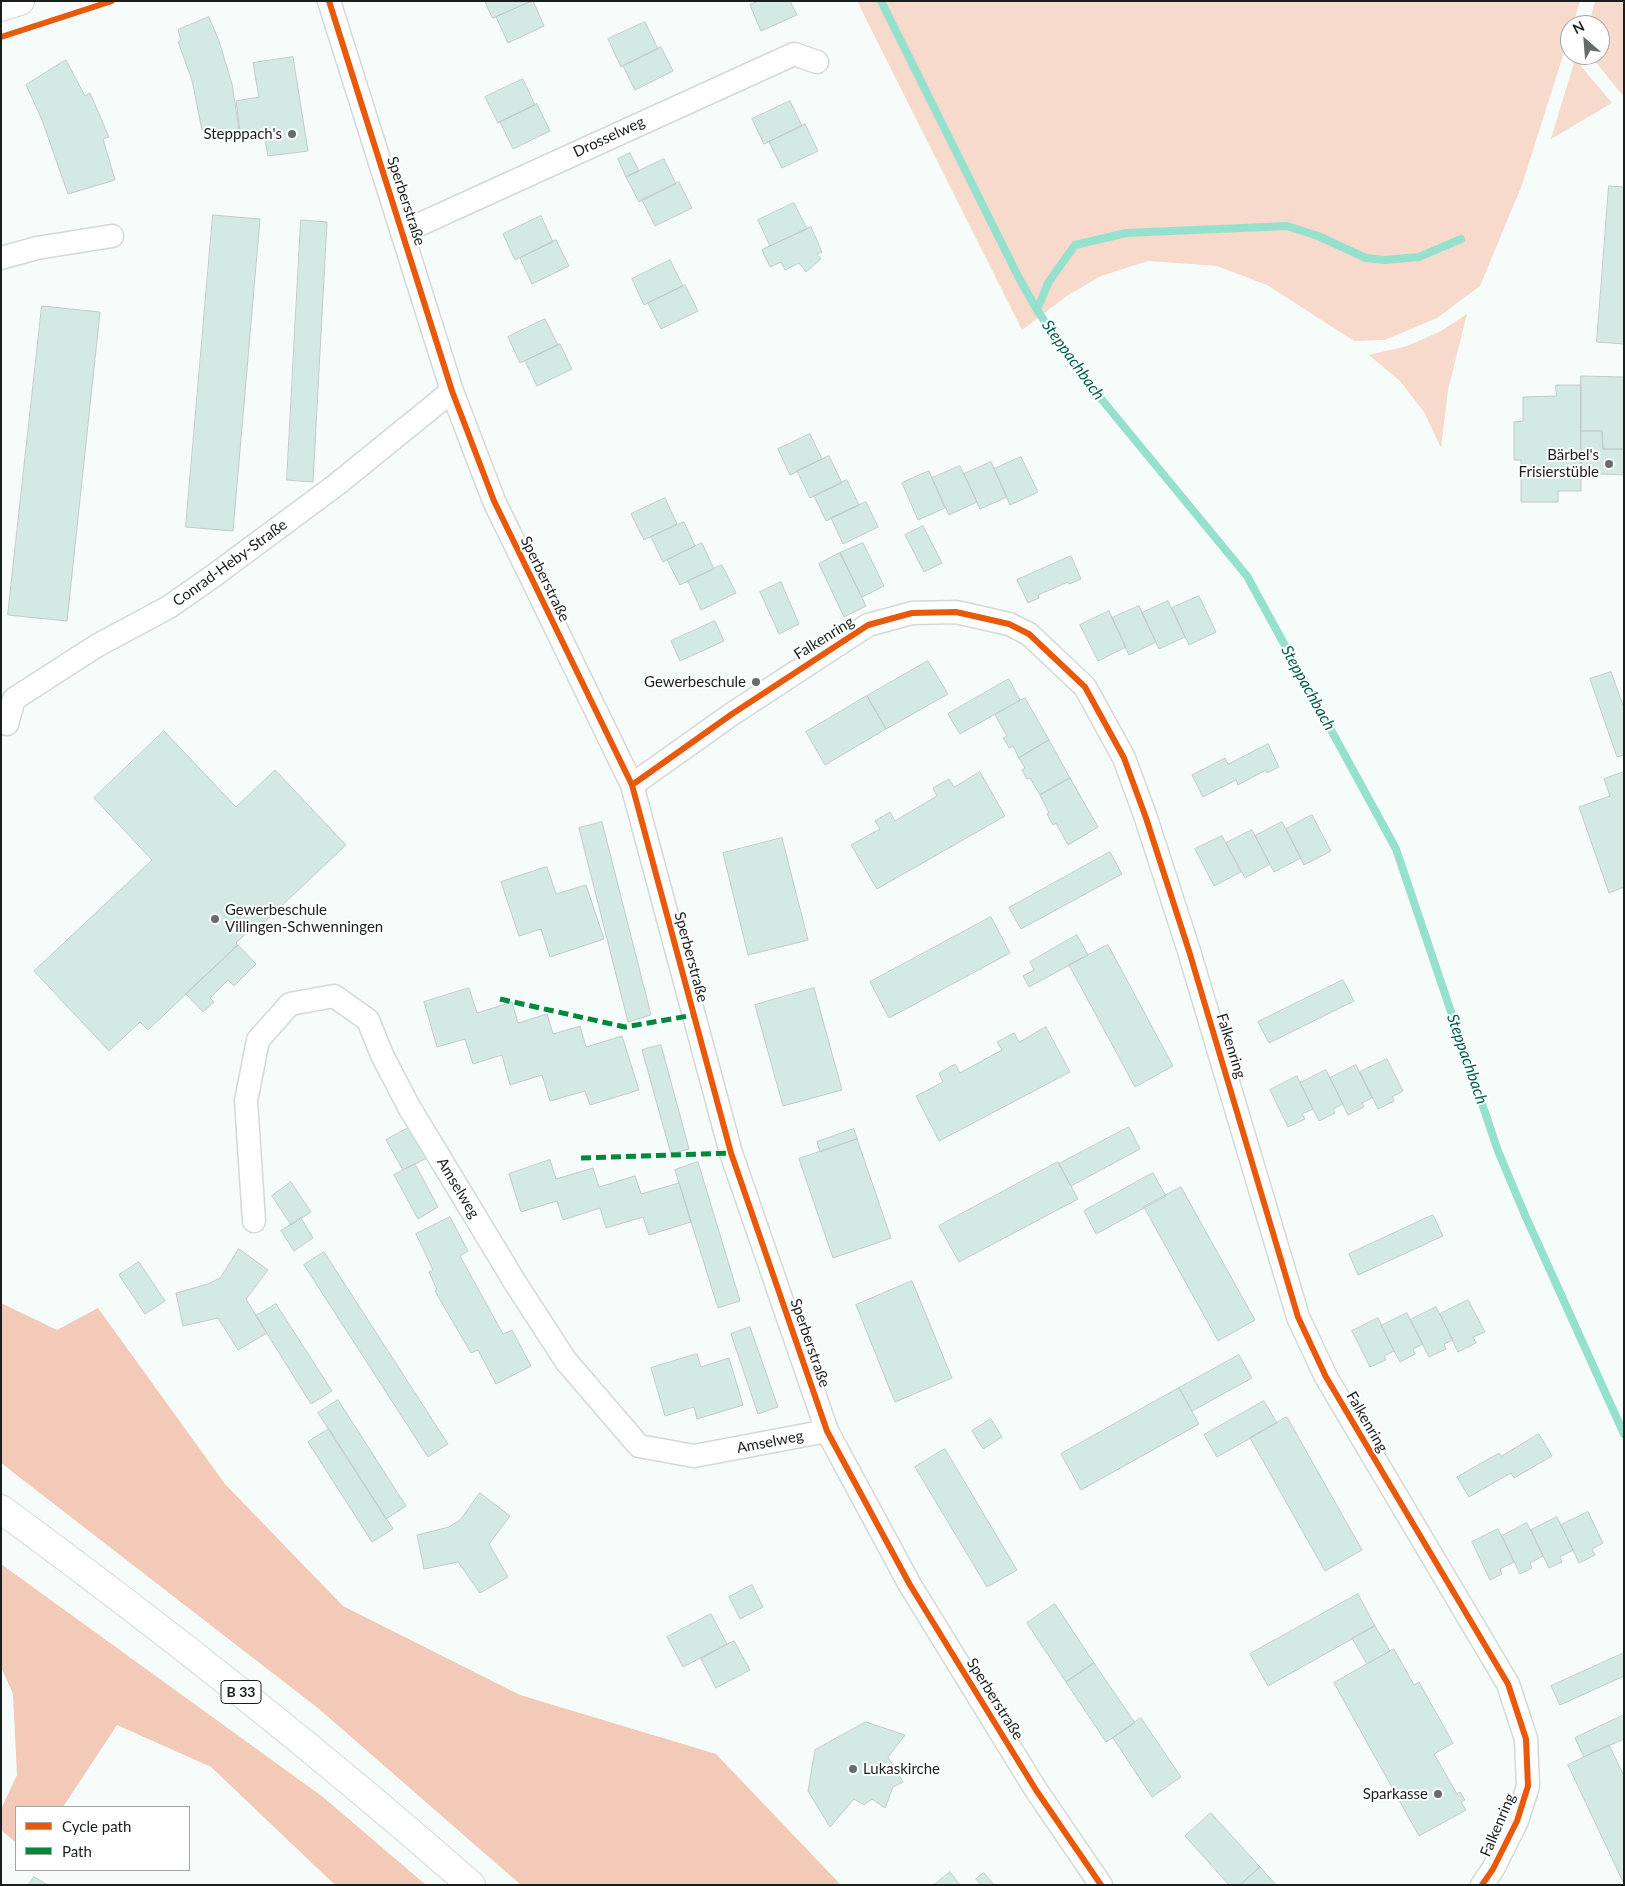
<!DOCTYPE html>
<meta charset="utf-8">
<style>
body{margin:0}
#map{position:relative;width:1625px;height:1886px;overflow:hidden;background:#f6fcfa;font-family:Lato,sans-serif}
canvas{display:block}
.frame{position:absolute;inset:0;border:2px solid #181f1d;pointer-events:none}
.legend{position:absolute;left:15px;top:1806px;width:175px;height:65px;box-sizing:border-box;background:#fff;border:1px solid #a3a5a5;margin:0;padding:6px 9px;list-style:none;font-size:15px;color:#181f1d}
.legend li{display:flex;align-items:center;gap:10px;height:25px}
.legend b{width:25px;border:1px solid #a3a5a5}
.north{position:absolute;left:1560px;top:15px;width:50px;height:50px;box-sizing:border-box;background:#fff;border:1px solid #a3a5a5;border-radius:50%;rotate:333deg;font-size:14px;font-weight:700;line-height:20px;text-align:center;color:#181f1d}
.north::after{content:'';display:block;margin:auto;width:18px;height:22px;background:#666c6a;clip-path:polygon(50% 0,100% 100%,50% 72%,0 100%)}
</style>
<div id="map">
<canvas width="1625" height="1886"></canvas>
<div class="frame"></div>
<ul class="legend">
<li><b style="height:6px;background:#e8590c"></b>Cycle path</li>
<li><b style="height:6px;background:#00873e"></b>Path</li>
</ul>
<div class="north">N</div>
</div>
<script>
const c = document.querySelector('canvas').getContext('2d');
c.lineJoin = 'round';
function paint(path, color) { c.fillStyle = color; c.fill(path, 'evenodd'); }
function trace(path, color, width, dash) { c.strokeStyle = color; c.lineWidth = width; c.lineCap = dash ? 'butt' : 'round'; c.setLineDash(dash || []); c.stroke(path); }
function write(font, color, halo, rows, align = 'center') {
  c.font = font + ' Lato,sans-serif'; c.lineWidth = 4; c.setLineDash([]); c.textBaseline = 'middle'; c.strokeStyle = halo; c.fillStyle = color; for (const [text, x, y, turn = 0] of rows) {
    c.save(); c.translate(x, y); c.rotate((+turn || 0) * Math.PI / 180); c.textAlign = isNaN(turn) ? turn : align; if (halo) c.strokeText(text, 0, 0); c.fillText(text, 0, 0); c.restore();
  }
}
paint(new Path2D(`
 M 857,1 L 1580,1 L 1573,25 L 1570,25 L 1570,33 L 1522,185 L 1480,286 L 1437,318 L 1385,340 L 1354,341 L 1267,285 L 1217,266 L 1148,261 L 1101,276 L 1067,296 L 1022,330 Z
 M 1595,1 L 1624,1 L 1624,97 L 1590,55 L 1600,55 L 1600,25 L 1589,25 Z
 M 1575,59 L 1612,103 L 1551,139 Z
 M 1467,314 L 1448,390 L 1441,448 L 1424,412 L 1400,381 L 1369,355 L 1407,346 L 1441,331 Z`), '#f8dacc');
paint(new Path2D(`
 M 1,1303 L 57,1330 L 98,1308 L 225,1484 L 343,1606 L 520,1695 L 716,1754 L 841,1885 L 521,1885 L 319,1709 L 1,1463 Z
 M 1,1564 L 323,1797 L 426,1885 L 335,1885 L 211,1767 L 117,1725 L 63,1807 L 16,1807 L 16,1843 L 1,1830 L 1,1809 L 17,1775 L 13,1694 L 1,1667 Z`), '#f3cab7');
trace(new Path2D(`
 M 881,1 L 1019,278 L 1037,310 L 1079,372 L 1247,576 L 1396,849 L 1498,1151 L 1525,1215 L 1624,1434
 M 1037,310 L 1048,283 L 1075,245 L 1126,233 L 1287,226 L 1318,236 L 1366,258 L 1385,260 L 1419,257 L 1461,239`), '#96e1cd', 8);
const building = new Path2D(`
 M 485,1 L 529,1 L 529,2 L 493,18 Z
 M 533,1 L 544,26 L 508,43 L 496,17 Z
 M 758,1 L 790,1 L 797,15 L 761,31 L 750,5 Z
 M 209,17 L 219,41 L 232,84 L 240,136 L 206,140 L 205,129 L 202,130 L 192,80 L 178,42 L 181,40 L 178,30 Z
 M 645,22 L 658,49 L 621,67 L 608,39 Z
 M 661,47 L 673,71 L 635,90 L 623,66 Z
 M 293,57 L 308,151 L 268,156 L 263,130 L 240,131 L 236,101 L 259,97 L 253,63 Z
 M 66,60 L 85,96 L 90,93 L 109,137 L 103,139 L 115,180 L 68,194 L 42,120 L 26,85 Z
 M 523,79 L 535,105 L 498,123 L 485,97 Z
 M 790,101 L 802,126 L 764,144 L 752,119 Z
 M 537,104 L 550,131 L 513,149 L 500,122 Z
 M 805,124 L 818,151 L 782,168 L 769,142 Z
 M 630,153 L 639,171 L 626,177 L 618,159 Z
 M 664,159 L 676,184 L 639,202 L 626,177 Z
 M 679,182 L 692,208 L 655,226 L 642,200 Z
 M 1609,186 L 1624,187 L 1624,344 L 1597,342 Z
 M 794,203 L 807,229 L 770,246 L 758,220 Z
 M 213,215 L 260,219 L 233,531 L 186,527 Z
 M 541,216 L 553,242 L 515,260 L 503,234 Z
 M 301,220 L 327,222 L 313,482 L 287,480 Z
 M 811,227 L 822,252 L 817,254 L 821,259 L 806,272 L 799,263 L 785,270 L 781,262 L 770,267 L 762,250 Z
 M 556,240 L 569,266 L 532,284 L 520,258 Z
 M 670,260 L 683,286 L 644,305 L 632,279 Z
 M 685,285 L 698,311 L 661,329 L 648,303 Z
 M 42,306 L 100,312 L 67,621 L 8,615 Z
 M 545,319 L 558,345 L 520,363 L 508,337 Z
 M 560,344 L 572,369 L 537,386 L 525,361 Z
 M 1581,376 L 1624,377 L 1624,449 L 1603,449 L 1602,431 L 1581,431 Z
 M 1556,385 L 1581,385 L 1581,491 L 1558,491 L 1558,502 L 1521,502 L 1521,460 L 1514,460 L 1514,422 L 1523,421 L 1523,397 L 1556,396 Z
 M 1581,431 L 1602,431 L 1603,449 L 1624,449 L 1624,475 L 1581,473 Z
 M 810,434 L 822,459 L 790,475 L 778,449 Z
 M 829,456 L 842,483 L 810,498 L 797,471 Z
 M 1021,457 L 1038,492 L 1010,505 L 994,469 Z
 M 991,462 L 1007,497 L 980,509 L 964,474 Z
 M 960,466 L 977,502 L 949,515 L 932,478 Z
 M 929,471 L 945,508 L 918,520 L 902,483 Z
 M 847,480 L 859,505 L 826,521 L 814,496 Z
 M 665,498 L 677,524 L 644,540 L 631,514 Z
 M 866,502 L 878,527 L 843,544 L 831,518 Z
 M 684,522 L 695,546 L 663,562 L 651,537 Z
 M 923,526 L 942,563 L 924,572 L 905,535 Z
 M 702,543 L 714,569 L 680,585 L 667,560 Z
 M 863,543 L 884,586 L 862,597 L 840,553 Z
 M 840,553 L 866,606 L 844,617 L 819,564 Z
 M 1071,556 L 1081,579 L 1069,584 L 1068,582 L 1038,595 L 1039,598 L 1028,603 L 1017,580 Z
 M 722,565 L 736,593 L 701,610 L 688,581 Z
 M 781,582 L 799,624 L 779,634 L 760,592 Z
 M 1199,596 L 1216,632 L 1189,645 L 1172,608 Z
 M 1168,601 L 1185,637 L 1159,649 L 1142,613 Z
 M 1139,606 L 1156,642 L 1129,655 L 1112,618 Z
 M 1109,611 L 1126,647 L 1098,661 L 1080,625 Z
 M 715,621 L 724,641 L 680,661 L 671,641 Z
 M 928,661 L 948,694 L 886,729 L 867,696 Z
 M 1611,672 L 1624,708 L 1624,755 L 1617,757 L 1590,679 Z
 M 1009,679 L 1020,700 L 960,734 L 948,714 Z
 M 867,696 L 886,729 L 825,765 L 806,732 Z
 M 1025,698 L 1049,740 L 1019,758 L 1013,746 L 1009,748 L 1007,744 L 1003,738 L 1007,736 L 995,715 Z
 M 164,731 L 236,807 L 275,770 L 346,845 L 257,929 L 254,926 L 236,943 L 238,945 L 148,1030 L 140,1022 L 109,1051 L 34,971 L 152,860 L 94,798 Z
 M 1049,740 L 1070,778 L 1040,795 L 1030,778 L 1027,779 L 1022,770 L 1025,768 L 1019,758 Z
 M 1268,744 L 1279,767 L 1267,773 L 1266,770 L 1238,785 L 1236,780 L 1203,797 L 1192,775 L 1225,758 L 1228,764 Z
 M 980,772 L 1005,816 L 877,889 L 851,845 L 880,829 L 875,821 L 890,812 L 895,821 L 937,796 L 933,788 L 949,779 L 954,787 Z
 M 1624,772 L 1624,887 L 1609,893 L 1579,807 L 1610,796 L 1604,779 Z
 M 1070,778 L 1098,827 L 1068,845 L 1056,823 L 1053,825 L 1047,814 L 1049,813 L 1040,795 Z
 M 1312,815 L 1331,851 L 1304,865 L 1286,829 Z
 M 602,822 L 651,1015 L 628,1022 L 579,828 Z
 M 1282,822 L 1301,858 L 1274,872 L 1255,836 Z
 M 1252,830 L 1270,864 L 1245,878 L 1226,843 Z
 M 1222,836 L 1241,872 L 1214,886 L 1195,849 Z
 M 782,838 L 808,940 L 748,955 L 723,853 Z
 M 1110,852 L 1122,874 L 1021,929 L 1009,908 Z
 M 547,867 L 556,894 L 586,885 L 604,939 L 550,957 L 541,929 L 519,936 L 501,882 Z
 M 991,917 L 1010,953 L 889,1018 L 870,982 Z
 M 1077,935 L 1088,955 L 1029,987 L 1023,976 L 1034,970 L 1030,962 Z
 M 238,945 L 256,964 L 234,986 L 228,980 L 210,998 L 214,1002 L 203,1012 L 186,994 Z
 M 1108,945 L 1173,1066 L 1135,1087 L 1069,965 Z
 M 1343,980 L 1354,1001 L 1269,1043 L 1258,1022 Z
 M 469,988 L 477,1013 L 512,1002 L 518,1023 L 547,1014 L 553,1034 L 580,1026 L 586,1047 L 622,1036 L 639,1090 L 590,1105 L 585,1091 L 550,1101 L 542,1075 L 510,1085 L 502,1055 L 473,1064 L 465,1039 L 437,1047 L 424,1002 Z
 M 814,988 L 842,1090 L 783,1106 L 755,1005 Z
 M 1046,1027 L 1070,1072 L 939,1141 L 916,1096 L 943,1082 L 939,1073 L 955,1064 L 960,1073 L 1002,1050 L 997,1042 L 1014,1033 L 1019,1042 Z
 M 661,1045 L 689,1149 L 671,1154 L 642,1050 Z
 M 1387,1059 L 1403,1091 L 1392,1097 L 1394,1101 L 1378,1109 L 1360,1072 Z
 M 1356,1065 L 1372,1098 L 1362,1103 L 1364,1107 L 1348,1115 L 1330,1078 Z
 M 1326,1070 L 1343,1104 L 1333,1109 L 1335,1113 L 1319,1121 L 1300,1083 Z
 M 1297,1076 L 1313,1109 L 1302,1114 L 1305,1119 L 1288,1127 L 1270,1090 Z
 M 410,1127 L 427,1158 L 403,1170 L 386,1140 Z
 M 1129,1127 L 1140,1149 L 1071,1186 L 1059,1164 Z
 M 854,1129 L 857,1139 L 820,1152 L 817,1142 Z
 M 857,1139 L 891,1238 L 833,1258 L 799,1159 Z
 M 550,1160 L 556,1179 L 593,1168 L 599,1187 L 635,1176 L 641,1194 L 679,1183 L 691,1222 L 649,1235 L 643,1217 L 606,1228 L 600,1208 L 563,1220 L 557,1201 L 521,1212 L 509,1174 Z
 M 698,1162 L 740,1301 L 718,1308 L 675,1170 Z
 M 1058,1162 L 1078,1199 L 959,1262 L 939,1226 Z
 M 415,1164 L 438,1207 L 418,1219 L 394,1175 Z
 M 1153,1173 L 1166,1196 L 1096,1234 L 1084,1211 Z
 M 291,1182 L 311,1212 L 291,1225 L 272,1196 Z
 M 1181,1187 L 1255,1320 L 1218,1341 L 1144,1207 Z
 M 1433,1215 L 1443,1236 L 1358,1275 L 1349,1254 Z
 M 450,1217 L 468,1251 L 460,1256 L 503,1334 L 512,1330 L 531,1366 L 496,1384 L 478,1350 L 471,1353 L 435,1291 L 437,1290 L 429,1272 L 433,1270 L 416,1234 Z
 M 301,1218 L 313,1238 L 294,1251 L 281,1231 Z
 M 239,1249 L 268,1270 L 246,1299 L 267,1333 L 238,1350 L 218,1318 L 183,1326 L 176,1293 L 208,1284 L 220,1278 Z
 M 324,1252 L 448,1444 L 428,1457 L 304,1265 Z
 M 139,1262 L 165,1301 L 145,1314 L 119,1275 Z
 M 912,1281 L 952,1378 L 895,1402 L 856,1305 Z
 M 1468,1300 L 1485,1332 L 1473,1337 L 1476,1343 L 1458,1352 L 1440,1314 Z
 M 276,1304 L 332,1391 L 311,1404 L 256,1316 Z
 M 1436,1307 L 1453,1340 L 1444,1344 L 1446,1349 L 1429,1357 L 1410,1320 Z
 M 1407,1313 L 1423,1344 L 1413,1349 L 1415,1354 L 1400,1362 L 1381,1326 Z
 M 1378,1318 L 1394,1351 L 1384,1356 L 1386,1360 L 1370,1367 L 1352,1331 Z
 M 750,1327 L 778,1407 L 758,1414 L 731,1334 Z
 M 697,1354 L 701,1367 L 729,1358 L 743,1405 L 697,1419 L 694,1407 L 665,1416 L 651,1368 Z
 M 1239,1355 L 1252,1378 L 1192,1411 L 1179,1388 Z
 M 1179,1388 L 1199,1424 L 1081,1490 L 1061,1454 Z
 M 338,1400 L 406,1506 L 386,1519 L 318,1413 Z
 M 1264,1401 L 1277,1423 L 1217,1457 L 1204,1435 Z
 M 1287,1417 L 1362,1550 L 1325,1571 L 1250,1438 Z
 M 991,1419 L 1002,1437 L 983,1449 L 972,1431 Z
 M 329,1429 L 393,1529 L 372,1542 L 308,1442 Z
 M 1539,1434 L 1552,1456 L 1514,1478 L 1511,1473 L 1469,1497 L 1457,1477 L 1499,1453 L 1501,1456 Z
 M 945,1449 L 1017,1570 L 987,1587 L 915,1467 Z
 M 480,1493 L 510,1516 L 489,1544 L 508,1577 L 480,1593 L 458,1562 L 424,1569 L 417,1535 L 449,1527 L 460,1520 Z
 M 1588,1512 L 1603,1543 L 1592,1549 L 1595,1555 L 1579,1563 L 1561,1525 Z
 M 1557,1517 L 1573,1550 L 1560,1557 L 1562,1562 L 1549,1568 L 1531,1530 Z
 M 1527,1523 L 1543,1556 L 1530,1563 L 1532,1568 L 1520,1574 L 1502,1536 Z
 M 1498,1529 L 1514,1562 L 1500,1569 L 1502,1574 L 1490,1580 L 1472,1542 Z
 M 752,1585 L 763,1607 L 740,1619 L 729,1597 Z
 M 1358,1594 L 1375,1626 L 1268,1686 L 1250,1654 Z
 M 1055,1604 L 1094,1663 L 1066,1682 L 1027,1623 Z
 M 711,1614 L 727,1644 L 683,1667 L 667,1637 Z
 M 1375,1626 L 1390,1651 L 1367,1664 L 1352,1638 Z
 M 734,1641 L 750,1670 L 716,1688 L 701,1659 Z
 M 1394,1649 L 1414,1685 L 1419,1682 L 1453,1743 L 1434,1754 L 1457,1794 L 1460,1792 L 1465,1800 L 1461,1802 L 1466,1810 L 1419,1836 L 1334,1683 Z
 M 1624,1653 L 1624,1676 L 1560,1705 L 1551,1686 Z
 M 1094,1663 L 1135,1723 L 1106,1742 L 1066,1682 Z
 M 1624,1715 L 1624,1739 L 1584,1757 L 1575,1738 Z
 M 1141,1718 L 1181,1777 L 1152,1797 L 1113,1738 Z
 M 866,1722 L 905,1735 L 888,1757 L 903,1782 L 893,1787 L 885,1808 L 872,1799 L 864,1805 L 854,1799 L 830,1827 L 808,1791 L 815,1750 Z
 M 1609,1745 L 1624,1776 L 1624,1884 L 1568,1765 Z
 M 1211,1813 L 1260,1867 L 1240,1885 L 1229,1885 L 1185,1836 Z
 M 1260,1867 L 1276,1885 L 1240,1885 Z
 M 950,1872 L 960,1885 L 934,1885 Z
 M 984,1873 L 994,1885 L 981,1885 L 976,1879 Z
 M 34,1877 L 48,1885 L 29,1885 Z`);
paint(building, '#d3eae4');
trace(building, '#c3cac8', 1);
const minor = new Path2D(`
 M 329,1 L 452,391 L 494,501 L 632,785 L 731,1153 L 827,1431 L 910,1585 L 1036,1790 L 1101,1885
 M 403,232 L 794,54 L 817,62
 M 1,258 L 37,248 L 112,236
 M 7,724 L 14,699 L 98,645 L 169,607 L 216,574 L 336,485 L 452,391
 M 632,785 L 732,714 L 868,625 L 912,613 L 956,612 L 1009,624 L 1029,634 L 1085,687 L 1124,758 L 1146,818 L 1189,951 L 1298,1317 L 1326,1377 L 1508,1684 L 1526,1739 L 1528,1786 L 1517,1821 L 1493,1869 L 1482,1885
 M 254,1221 L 246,1101 L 258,1040 L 290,1004 L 334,996 L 368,1020 L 382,1055 L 409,1107 L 516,1284 L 566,1361 L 639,1446 L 694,1456 L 827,1431`);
const primary = new Path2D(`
 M 1,7 L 20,1
 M 1,1509 C 163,1628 320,1752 471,1885`);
trace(minor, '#d2d9d6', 25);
trace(primary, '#d2d9d6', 30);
trace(minor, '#fefffe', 22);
trace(primary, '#fefffe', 28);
trace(new Path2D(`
 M 500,999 L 625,1027 L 694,1015
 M 581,1158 L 731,1153`), '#00873e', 5, [10, 5]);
trace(new Path2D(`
 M 329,1 L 452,391 L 494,501 L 632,785 L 731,1153 L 827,1431 L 910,1585 L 1036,1790 L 1101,1885
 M 1,37 L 112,1
 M 632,785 L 732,714 L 868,625 L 912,613 L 956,612 L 1009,624 L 1029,634 L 1085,687 L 1124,758 L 1146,818 L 1189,951 L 1298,1317 L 1326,1377 L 1508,1684 L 1526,1739 L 1528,1786 L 1517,1821 L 1493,1869 L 1482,1885`), '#e8590c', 6);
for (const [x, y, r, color] of [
 [292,134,5,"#666c6a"],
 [1609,464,5,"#666c6a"],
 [756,682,5,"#666c6a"],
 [215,919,5,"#666c6a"],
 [853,1769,5,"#666c6a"],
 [1438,1794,5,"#666c6a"]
]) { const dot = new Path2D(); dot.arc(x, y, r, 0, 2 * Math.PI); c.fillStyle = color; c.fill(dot); trace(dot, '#fff', 2); }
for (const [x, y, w] of [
 [241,1692,40]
]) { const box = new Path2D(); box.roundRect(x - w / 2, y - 11.5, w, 23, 4); c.fillStyle = '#fff'; c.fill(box); trace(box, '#181f1d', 1); }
write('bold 14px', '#181f1d', null, [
 ["B 33",241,1692]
]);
write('15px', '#181f1d', '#fff', [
 ["Stepppach's",282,134],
 ["Bärbel's",1599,455],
 ["Frisierstüble",1599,472],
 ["Gewerbeschule",746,682],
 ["Gewerbeschule",225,910,"left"],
 ["Villingen-Schwenningen",225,927,"left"],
 ["Lukaskirche",863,1769,"left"],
 ["Sparkasse",1428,1794]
], 'right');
write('15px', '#181f1d', '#fff', [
 ["Drosselweg",609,137,-25],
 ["Sperberstraße",406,201,72],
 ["Conrad-Heby-Straße",230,563,-36],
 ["Sperberstraße",545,579,64],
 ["Falkenring",824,638,-32],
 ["Sperberstraße",691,957,75],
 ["Falkenring",1231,1046,73],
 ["Amselweg",458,1188,59],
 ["Sperberstraße",810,1343,71],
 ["Falkenring",1367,1422,60],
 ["Amselweg",770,1442,-11],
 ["Sperberstraße",995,1699,58],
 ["Falkenring",1498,1825,-67]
]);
write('italic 16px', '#005c4b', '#fff', [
 ["Steppachbach",1073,360,54],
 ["Steppachbach",1308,688,61],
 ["Steppachbach",1467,1059,71]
]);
</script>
